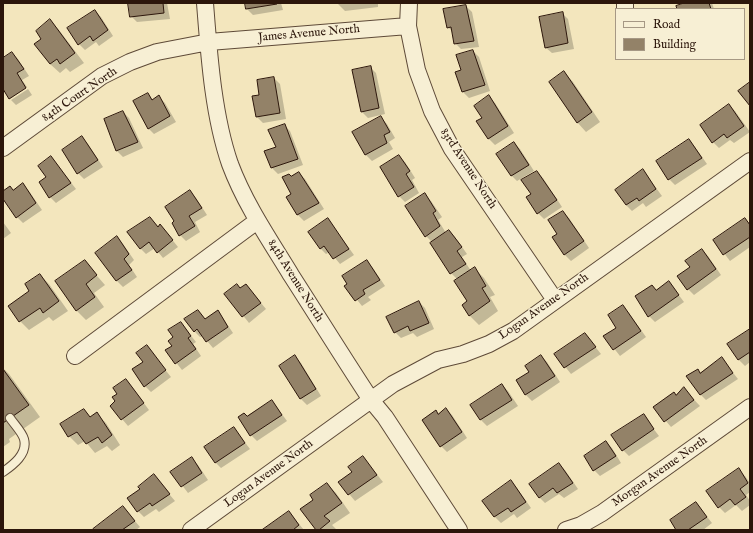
<!DOCTYPE html>
<style>
body{margin:0}
#map{position:relative;width:753px;height:533px;overflow:hidden;background:#f3e6bd;font-family:"IM FELL English",serif}
canvas{display:block}
.frame{position:absolute;inset:0;border:4px solid #2c160b;pointer-events:none}
.legend{position:absolute;left:615px;top:8px;width:130px;height:52px;box-sizing:border-box;background:#f7efd4;border:1px solid #a69884;margin:0;padding:5px 7px;list-style:none;font-size:12px;color:#2c160b}
.legend li{display:flex;align-items:center;gap:8px;height:20px}
.legend b{width:20px;border:1px solid #a69884}
</style>
<div id="map">
<canvas width="753" height="533"></canvas>
<div class="frame"></div>
<ul class="legend">
<li><b style="height:5px;background:#f7efd4"></b>Road</li>
<li><b style="height:11px;background:#938268"></b>Building</li>
</ul>
</div>
<script>
const c = document.querySelector('canvas').getContext('2d');
c.lineJoin = 'round';
function paint(path, color) { c.fillStyle = color; c.fill(path, 'evenodd'); }
function trace(path, color, width, dash) { c.strokeStyle = color; c.lineWidth = width; c.lineCap = dash ? 'butt' : 'round'; c.setLineDash(dash || []); c.stroke(path); }
function write(font, color, halo, rows, align = 'center') {
  c.font = font + ' "IM FELL English",serif'; c.lineWidth = 3; c.setLineDash([]); c.textBaseline = 'middle'; c.strokeStyle = halo; c.fillStyle = color; for (const [text, x, y, turn = 0] of rows) {
    c.save(); c.translate(x, y); c.rotate((+turn || 0) * Math.PI / 180); c.textAlign = isNaN(turn) ? turn : align; if (halo) c.strokeText(text, 0, 0); c.fillText(text, 0, 0); c.restore();
  }
}
paint(new Path2D(`
 M 129,3 L 167,3 L 170,19 L 137,22 L 131,16 Z
 M 246,3 L 281,3 L 283,10 L 253,15 L 247,9 Z
 M 337,3 L 378,3 L 378,7 L 345,11 Z
 M 686,3 L 712,3 L 714,9 L 678,9 Z
 M 466,6 L 472,12 L 479,47 L 461,49 L 455,43 L 453,32 L 448,27 Z
 M 95,11 L 101,17 L 113,36 L 99,46 L 96,42 L 85,50 L 79,44 Z
 M 562,13 L 568,19 L 574,49 L 552,53 L 545,47 Z
 M 50,21 L 59,30 L 84,63 L 70,72 L 66,68 L 60,73 L 50,64 L 36,44 L 43,39 Z
 M 473,51 L 479,57 L 490,91 L 469,98 L 463,92 L 457,73 L 463,71 Z
 M 12,53 L 18,59 L 29,76 L 22,80 L 27,87 L 10,99 L 3,88 L 3,59 Z
 M 370,67 L 376,73 L 385,114 L 368,118 L 362,112 Z
 M 564,72 L 573,82 L 600,122 L 586,132 L 577,122 Z
 M 274,78 L 280,84 L 286,119 L 263,123 L 257,117 L 260,96 Z
 M 28,89 L 32,95 L 16,105 L 11,100 Z
 M 148,94 L 153,100 L 159,97 L 165,103 L 176,122 L 154,134 L 148,128 Z
 M 489,97 L 495,103 L 514,133 L 495,145 L 489,139 L 478,121 L 483,118 Z
 M 729,105 L 735,111 L 750,132 L 734,143 L 730,140 L 719,148 L 713,142 Z
 M 123,112 L 129,118 L 143,148 L 123,157 L 117,151 L 105,119 Z
 M 381,118 L 387,124 L 395,138 L 389,142 L 393,149 L 372,161 L 365,154 Z
 M 284,125 L 290,131 L 303,165 L 278,174 L 272,168 L 266,152 L 277,147 Z
 M 82,138 L 88,144 L 103,167 L 84,179 L 78,173 Z
 M 689,141 L 695,147 L 707,164 L 675,185 L 669,179 Z
 M 514,143 L 520,149 L 534,171 L 517,181 L 511,175 Z
 M 399,156 L 405,162 L 415,178 L 412,180 L 419,193 L 405,202 L 399,196 Z
 M 51,157 L 76,189 L 56,203 L 50,197 L 47,177 Z
 M 642,171 L 648,177 L 662,196 L 646,207 L 643,203 L 632,211 L 626,205 Z
 M 537,172 L 543,178 L 562,207 L 544,219 L 538,213 L 527,197 L 532,194 Z
 M 299,173 L 305,179 L 324,209 L 304,221 L 298,215 L 288,197 L 292,194 L 291,177 Z
 M 23,185 L 29,191 L 42,210 L 23,223 L 17,217 L 3,197 L 3,192 L 14,191 Z
 M 190,192 L 196,198 L 207,215 L 195,222 L 200,232 L 186,241 L 180,235 L 173,223 Z
 M 425,195 L 431,201 L 442,217 L 438,220 L 446,233 L 449,231 L 455,237 L 467,254 L 462,257 L 471,271 L 475,269 L 484,278 L 495,295 L 490,297 L 498,311 L 479,325 L 470,316 L 463,305 L 468,301 L 458,280 L 451,273 L 433,243 L 426,236 Z
 M 563,212 L 569,218 L 589,248 L 571,261 L 565,255 L 554,237 L 559,234 Z
 M 745,219 L 750,224 L 750,247 L 730,261 L 714,240 Z
 M 327,220 L 333,226 L 354,255 L 340,264 L 330,252 L 326,254 L 320,248 Z
 M 3,222 L 11,233 L 3,239 Z
 M 156,224 L 159,228 L 160,226 L 166,232 L 178,247 L 163,258 L 155,248 L 146,254 L 140,248 Z
 M 117,238 L 123,244 L 134,260 L 129,265 L 137,277 L 123,287 L 117,281 L 96,253 Z
 M 702,250 L 708,256 L 721,275 L 694,295 L 688,289 L 691,267 Z
 M 84,261 L 105,285 L 94,293 L 104,307 L 86,320 L 77,311 L 57,282 Z
 M 367,262 L 373,268 L 385,286 L 368,297 L 371,300 L 362,306 L 346,286 Z
 M 40,275 L 49,284 L 68,311 L 53,321 L 49,317 L 29,330 L 20,321 L 31,291 Z
 M 669,282 L 684,302 L 655,322 L 649,316 L 656,291 Z
 M 246,285 L 266,309 L 249,323 L 226,294 L 241,289 Z
 M 419,302 L 425,308 L 434,329 L 417,337 L 413,333 L 401,338 L 395,332 Z
 M 623,307 L 629,313 L 646,337 L 620,356 L 605,337 L 617,328 Z
 M 198,311 L 206,320 L 217,312 L 223,318 L 233,333 L 213,348 L 203,336 L 200,337 L 194,331 Z
 M 181,323 L 196,342 L 193,344 L 201,356 L 182,370 L 167,351 L 173,346 L 175,337 Z
 M 750,330 L 750,362 L 745,366 L 739,360 L 729,345 Z
 M 585,334 L 601,354 L 571,374 L 555,354 Z
 M 147,347 L 171,377 L 151,392 L 145,386 L 144,362 Z
 M 541,356 L 547,362 L 560,382 L 532,401 L 526,395 L 517,380 L 530,373 Z
 M 295,357 L 301,363 L 321,396 L 307,405 L 301,399 L 280,366 Z
 M 722,359 L 738,379 L 706,400 L 700,394 L 698,370 L 701,374 Z
 M 3,368 L 9,374 L 40,417 L 9,439 L 10,442 L 3,447 Z
 M 502,385 L 508,391 L 518,406 L 487,426 L 481,420 L 471,405 Z
 M 132,387 L 149,410 L 128,426 L 111,406 L 116,401 L 119,394 Z
 M 684,389 L 700,406 L 671,427 L 654,407 L 676,396 Z
 M 272,401 L 287,421 L 257,441 L 251,435 Z
 M 446,409 L 452,415 L 467,438 L 447,452 L 441,446 L 436,411 L 439,415 Z
 M 83,410 L 91,418 L 97,414 L 106,423 L 120,445 L 112,451 L 107,446 L 95,453 L 85,441 L 78,445 L 69,436 Z
 M 643,415 L 659,436 L 629,456 L 623,450 Z
 M 234,428 L 250,449 L 221,468 L 215,462 Z
 M 606,442 L 612,448 L 621,463 L 600,476 L 594,470 Z
 M 363,457 L 383,482 L 355,501 L 339,482 L 353,473 Z
 M 192,459 L 198,465 L 208,480 L 188,493 L 172,472 Z
 M 559,464 L 565,470 L 578,489 L 564,498 L 559,494 L 545,503 L 539,497 Z
 M 739,470 L 745,476 L 750,483 L 750,492 L 746,495 L 750,501 L 750,505 L 742,511 L 736,505 L 725,513 L 719,507 Z
 M 154,476 L 175,501 L 159,512 L 156,509 L 144,517 L 138,511 L 141,489 Z
 M 511,482 L 517,488 L 531,508 L 517,518 L 514,514 L 501,523 L 495,517 L 483,501 Z
 M 327,484 L 336,493 L 350,513 L 332,525 L 337,530 L 317,530 L 315,500 Z
 M 696,503 L 712,523 L 703,530 L 677,530 Z
 M 123,507 L 140,527 L 136,530 L 95,530 Z
 M 289,512 L 304,530 L 263,530 Z`), '#0003');
const building = new Path2D(`
 M 128,3 L 163,3 L 164,13 L 130,17 Z
 M 245,3 L 277,3 L 277,4 L 246,9 Z
 M 684,3 L 709,3 L 711,9 L 677,9 L 676,6 Z
 M 466,5 L 474,41 L 454,44 L 451,27 L 447,28 L 443,9 Z
 M 95,10 L 108,30 L 93,41 L 90,36 L 78,45 L 67,28 Z
 M 563,12 L 568,43 L 545,48 L 539,17 Z
 M 50,19 L 75,53 L 60,64 L 57,59 L 50,64 L 34,44 L 41,39 L 36,31 Z
 M 473,50 L 485,85 L 462,92 L 455,72 L 461,70 L 456,55 Z
 M 12,52 L 24,69 L 17,73 L 26,88 L 9,99 L 3,89 L 3,58 Z
 M 371,66 L 379,108 L 361,112 L 352,70 Z
 M 564,71 L 592,112 L 577,123 L 549,82 Z
 M 274,77 L 280,113 L 256,117 L 252,96 L 259,95 L 257,80 Z
 M 750,82 L 750,106 L 738,91 Z
 M 148,93 L 152,100 L 159,95 L 170,116 L 148,129 L 133,101 Z
 M 489,95 L 508,126 L 488,139 L 476,121 L 482,118 L 474,106 Z
 M 729,104 L 744,126 L 727,138 L 724,134 L 712,143 L 700,125 Z
 M 123,111 L 138,142 L 116,151 L 104,119 Z
 M 381,116 L 390,132 L 384,135 L 387,143 L 365,155 L 352,132 Z
 M 285,124 L 298,159 L 271,168 L 264,151 L 276,147 L 268,130 Z
 M 82,136 L 98,160 L 77,174 L 62,150 Z
 M 689,139 L 702,158 L 668,180 L 656,161 Z
 M 514,142 L 529,165 L 511,176 L 496,154 Z
 M 399,155 L 410,171 L 406,174 L 414,187 L 398,197 L 380,167 Z
 M 51,156 L 71,183 L 49,198 L 39,182 L 46,177 L 38,166 Z
 M 643,169 L 656,189 L 639,201 L 637,198 L 626,205 L 615,190 Z
 M 537,171 L 557,200 L 537,214 L 526,197 L 531,194 L 521,180 Z
 M 299,172 L 319,203 L 297,215 L 286,197 L 291,194 L 282,177 L 289,174 L 291,176 Z
 M 23,183 L 36,203 L 16,218 L 3,199 L 3,191 L 10,186 L 13,190 Z
 M 190,190 L 202,208 L 189,216 L 195,226 L 179,236 L 172,223 L 174,221 L 165,207 Z
 M 425,193 L 436,211 L 433,213 L 440,226 L 425,237 L 405,206 Z
 M 563,211 L 584,241 L 564,255 L 552,237 L 557,234 L 548,220 Z
 M 150,217 L 158,227 L 160,224 L 173,240 L 157,253 L 149,242 L 140,249 L 127,232 Z
 M 328,218 L 349,249 L 333,259 L 324,246 L 320,249 L 308,232 Z
 M 745,218 L 750,225 L 750,237 L 723,255 L 713,240 Z
 M 449,230 L 462,247 L 457,251 L 466,264 L 450,274 L 430,243 Z
 M 117,236 L 129,254 L 124,259 L 132,270 L 116,281 L 95,253 Z
 M 702,249 L 716,269 L 687,290 L 677,276 L 690,267 L 685,261 Z
 M 85,260 L 97,275 L 86,284 L 95,297 L 76,311 L 55,281 Z
 M 367,260 L 380,280 L 363,290 L 365,294 L 355,301 L 344,286 L 347,284 L 342,276 Z
 M 475,267 L 486,286 L 482,288 L 490,301 L 469,316 L 462,305 L 467,301 L 454,281 Z
 M 40,274 L 59,301 L 43,313 L 40,308 L 19,322 L 8,306 L 29,291 L 25,284 Z
 M 669,281 L 679,295 L 648,317 L 635,296 L 652,285 L 656,290 Z
 M 237,284 L 240,288 L 246,284 L 261,303 L 242,317 L 224,294 Z
 M 419,301 L 429,323 L 410,331 L 408,326 L 394,333 L 386,317 Z
 M 623,305 L 641,331 L 613,350 L 603,336 L 616,328 L 608,315 Z
 M 198,310 L 205,319 L 218,310 L 228,327 L 206,342 L 197,329 L 194,332 L 184,319 Z
 M 181,322 L 191,336 L 188,338 L 196,349 L 175,364 L 165,350 L 172,346 L 168,341 L 173,337 L 168,330 Z
 M 750,329 L 750,352 L 738,360 L 727,344 Z
 M 585,333 L 596,347 L 564,368 L 554,354 Z
 M 147,345 L 166,370 L 144,387 L 132,369 L 143,362 L 136,353 Z
 M 295,355 L 316,389 L 300,399 L 279,366 Z
 M 541,355 L 555,376 L 525,395 L 516,380 L 529,372 L 525,366 Z
 M 722,357 L 733,373 L 700,395 L 686,376 L 698,369 L 700,373 Z
 M 3,369 L 29,405 L 3,423 Z
 M 126,379 L 144,403 L 121,420 L 110,406 L 115,401 L 112,397 L 117,394 L 113,388 Z
 M 502,384 L 512,400 L 480,420 L 470,405 Z
 M 684,387 L 694,400 L 664,422 L 653,407 L 674,392 L 676,395 Z
 M 272,400 L 282,415 L 250,436 L 238,417 L 244,413 L 247,416 Z
 M 446,408 L 462,432 L 440,447 L 422,420 L 436,410 L 438,414 Z
 M 84,409 L 90,417 L 97,412 L 112,435 L 102,443 L 98,437 L 86,444 L 77,432 L 68,437 L 60,424 Z
 M 644,414 L 654,429 L 622,451 L 611,435 Z
 M 234,427 L 245,443 L 215,463 L 204,447 Z
 M 606,441 L 616,456 L 593,471 L 584,456 Z
 M 363,456 L 377,475 L 348,495 L 338,482 L 352,472 L 348,467 Z
 M 192,457 L 202,473 L 181,487 L 170,472 Z
 M 559,463 L 573,483 L 557,493 L 553,488 L 539,498 L 529,484 Z
 M 739,468 L 748,483 L 740,489 L 746,497 L 735,505 L 730,499 L 718,508 L 706,491 Z
 M 154,474 L 170,494 L 152,506 L 150,503 L 137,512 L 127,498 L 140,489 L 138,487 Z
 M 511,480 L 526,502 L 511,512 L 508,508 L 494,517 L 482,501 Z
 M 327,483 L 342,503 L 324,516 L 330,521 L 319,530 L 316,530 L 300,509 L 313,500 L 310,495 Z
 M 696,502 L 707,517 L 688,530 L 676,530 L 670,520 Z
 M 123,506 L 135,521 L 122,530 L 93,530 L 93,529 Z
 M 289,511 L 299,525 L 293,530 L 262,530 Z`);
paint(building, '#938268');
trace(building, '#2c160b', 1);
const service = new Path2D(`
 M 3,472 C 13,465 28,454 24,439 C 22,432 14,424 10,418`);
const minor = new Path2D(`
 M 205,3 C 209,54 213,115 230,164 C 245,204 269,239 291,275 C 318,317 344,359 371,400 L 385,417 L 459,530
 M 409,3 L 408,26 L 417,70 L 432,111 L 452,149 L 555,300
 M 625,3 L 625,9
 M 3,148 L 102,76 L 130,62 L 157,52 L 209,42 L 408,26
 M 75,356 L 257,221
 M 191,530 L 393,384 L 438,360 L 463,354 L 489,344 L 513,331 L 750,161
 M 566,530 L 581,525 L 602,513 L 750,407`);
trace(service, '#5e4a38', 10);
trace(minor, '#5e4a38', 18);
trace(service, '#f7efd4', 8);
trace(minor, '#f7efd4', 16);
write('12px', '#2c160b', '#f7efd4', [
 ["James Avenue North",309,34,-5],
 ["84th Court North",80,95,-34],
 ["83rd Avenue North",468,169,57],
 ["84th Avenue North",295,281,58],
 ["Logan Avenue North",544,307,-35],
 ["Morgan Avenue North",660,472,-35],
 ["Logan Avenue North",269,474,-36]
]);
</script>
